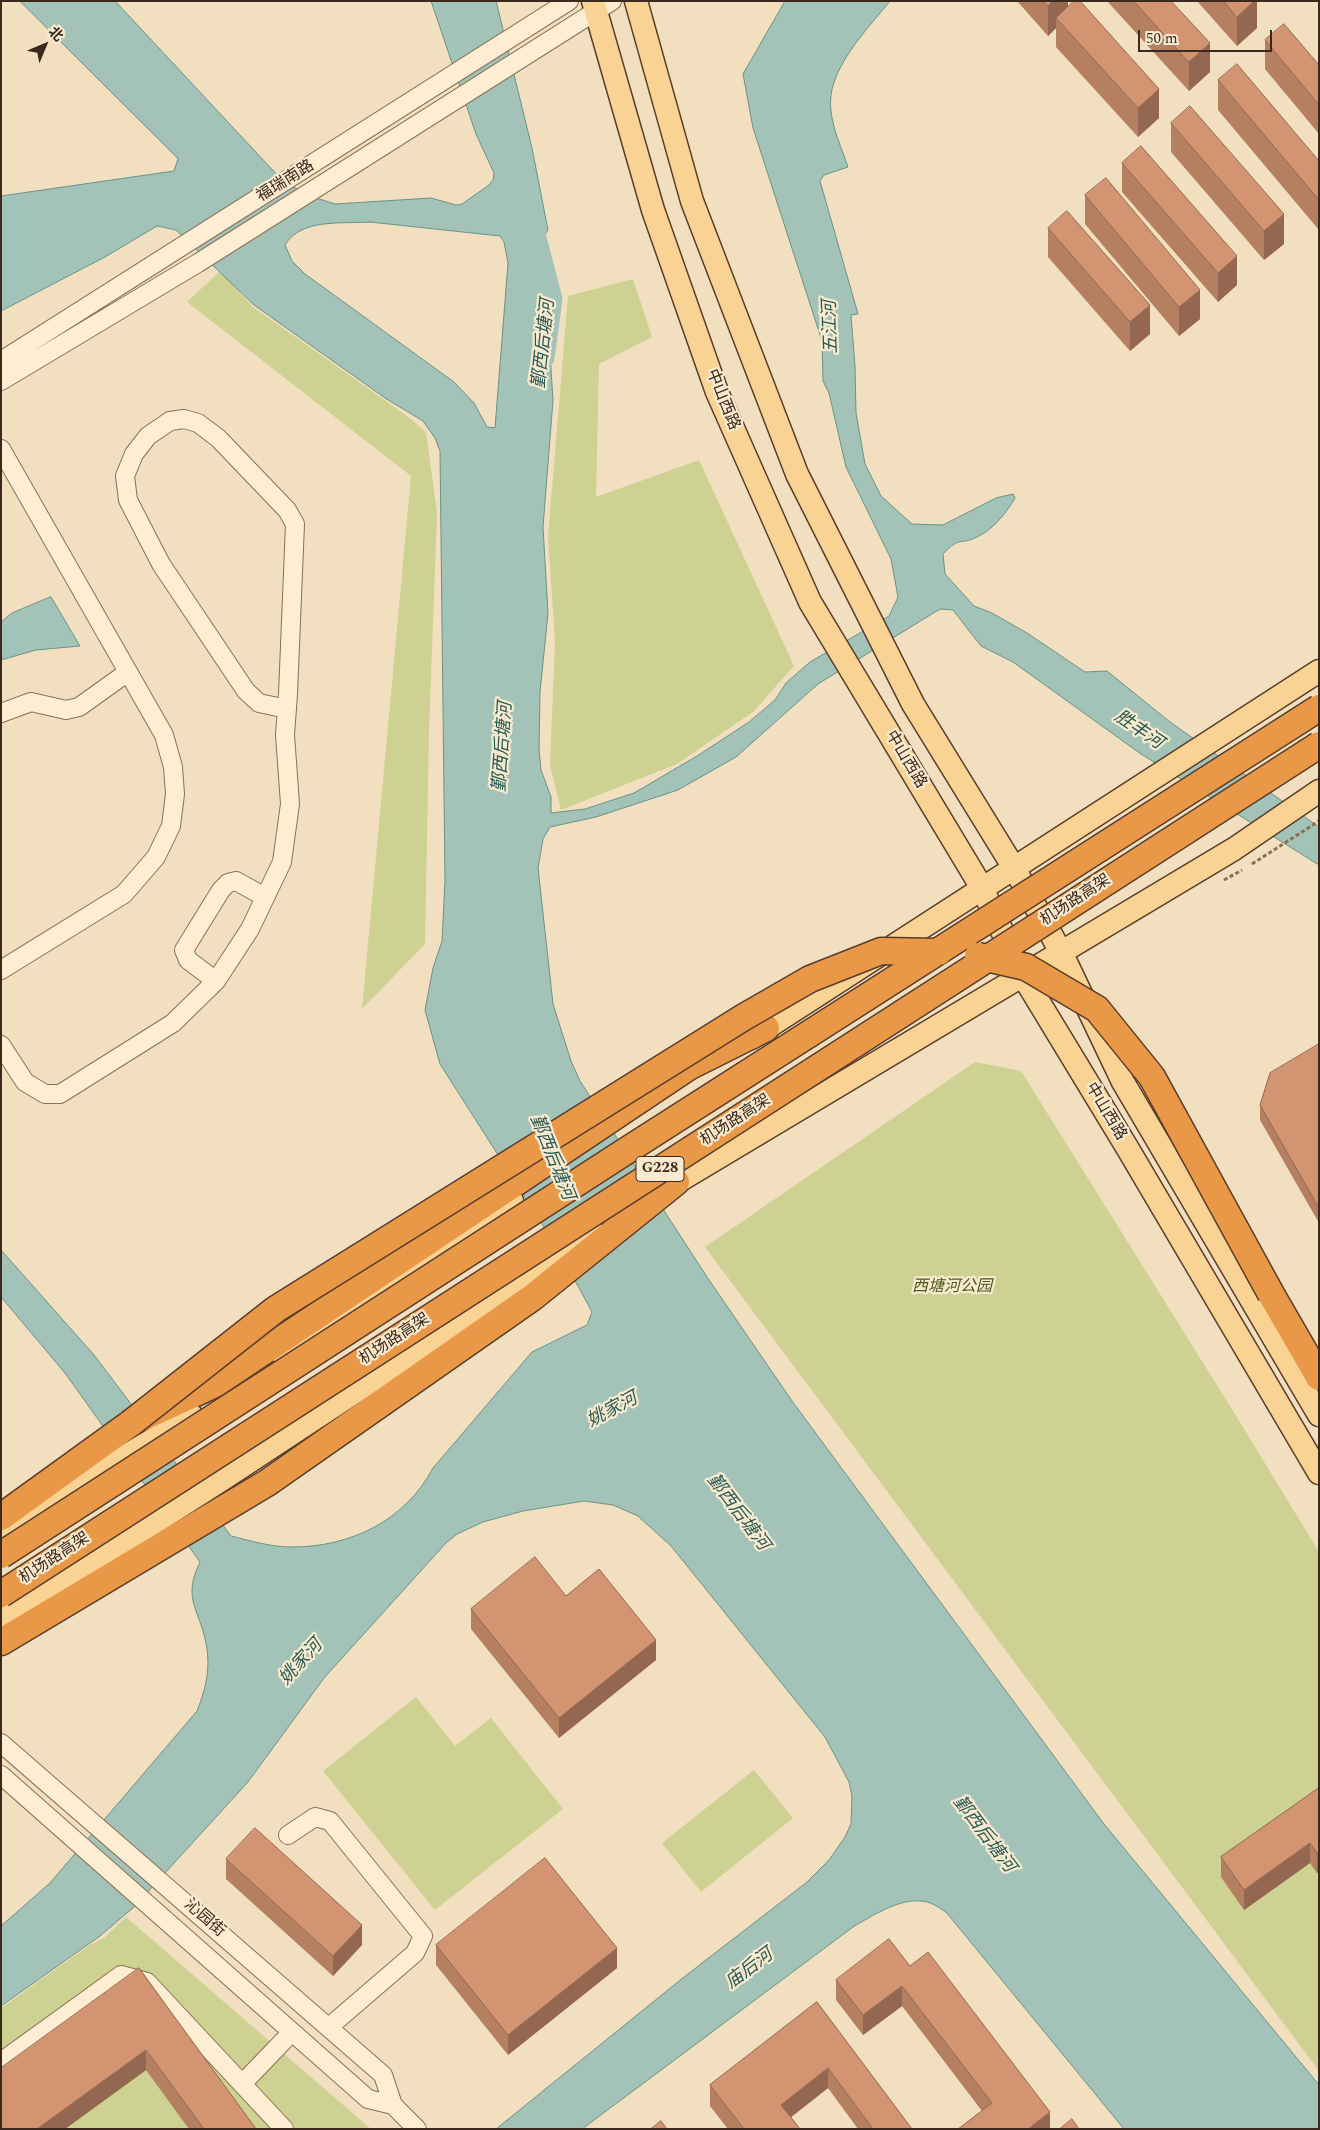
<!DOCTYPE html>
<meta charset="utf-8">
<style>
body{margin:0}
#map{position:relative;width:1320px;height:2130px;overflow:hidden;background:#f2dfbf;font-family:Spectral,"Noto Sans SC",serif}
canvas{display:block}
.frame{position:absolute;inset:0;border:2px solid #3a291c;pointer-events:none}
.north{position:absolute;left:20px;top:20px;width:50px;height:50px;-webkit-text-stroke:4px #f8eacf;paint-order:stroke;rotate:45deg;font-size:14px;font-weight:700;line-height:20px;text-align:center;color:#3a291c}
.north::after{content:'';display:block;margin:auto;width:18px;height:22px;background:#3a291c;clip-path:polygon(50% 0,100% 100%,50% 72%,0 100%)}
.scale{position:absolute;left:1138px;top:30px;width:134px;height:22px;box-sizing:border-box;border:2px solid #3a291c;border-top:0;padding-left:6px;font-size:15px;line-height:18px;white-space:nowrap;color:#3a291c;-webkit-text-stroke:4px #f8eacf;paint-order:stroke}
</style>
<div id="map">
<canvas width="1320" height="2130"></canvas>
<div class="frame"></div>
<div class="north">北</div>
<div class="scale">50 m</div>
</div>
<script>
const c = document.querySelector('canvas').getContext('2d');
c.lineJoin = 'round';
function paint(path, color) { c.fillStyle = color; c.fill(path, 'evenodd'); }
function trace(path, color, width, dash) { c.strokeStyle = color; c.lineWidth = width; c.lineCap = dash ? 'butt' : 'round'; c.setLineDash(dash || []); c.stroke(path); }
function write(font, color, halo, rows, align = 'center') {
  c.font = font + ' Spectral,"Noto Sans SC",serif'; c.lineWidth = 4.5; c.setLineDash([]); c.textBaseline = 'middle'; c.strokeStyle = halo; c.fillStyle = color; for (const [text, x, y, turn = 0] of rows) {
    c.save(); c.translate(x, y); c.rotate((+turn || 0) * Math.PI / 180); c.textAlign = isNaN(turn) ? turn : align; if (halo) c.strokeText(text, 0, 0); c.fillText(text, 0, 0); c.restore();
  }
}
paint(new Path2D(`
 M 220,271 L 253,307 L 407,416 L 426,432 L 437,513 L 429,732 L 425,944 L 362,1009 L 411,476 L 187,302 Z
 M 633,279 L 652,337 L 599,364 L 596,497 L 699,460 L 794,666 L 753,712 L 677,764 L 561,810 L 550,765 L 555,642 L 548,537 L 568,296 Z
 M 975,1062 L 1021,1071 L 1238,1419 L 1319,1552 L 1319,2071 L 705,1247 Z
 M 416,1697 L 455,1746 L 491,1718 L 563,1809 L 435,1910 L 323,1771 Z
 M 754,1770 L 793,1818 L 701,1892 L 662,1843 Z
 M 126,1917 L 371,2129 L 1,2129 L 1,2008 L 90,1945 L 104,1938 Z`), '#cdd192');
const water = new Path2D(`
 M 20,1 L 115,1 L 281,179 L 307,195 L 335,204 L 431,198 L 456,205 L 462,204 L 489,185 L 493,180 L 494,173 L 476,134 L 431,1 L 496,1 L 532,148 L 548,230 L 536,247 L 536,255 L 547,309 L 553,400 L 543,527 L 548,613 L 540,692 L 539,749 L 541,770 L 551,797 L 551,813 L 585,809 L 634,793 L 697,756 L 749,722 L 775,700 L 786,683 L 810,662 L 889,616 L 898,597 L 891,559 L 846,467 L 829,393 L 823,381 L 822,341 L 753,128 L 743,74 L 785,1 L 890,1 C 867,30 825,71 831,111 C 833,130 842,149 848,167 L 824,175 L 820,181 L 858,314 L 851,315 L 855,366 L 856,413 L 865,464 L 881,496 L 912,524 L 943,525 L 996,498 L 1013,494 L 1015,498 C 1007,512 993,530 977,537 C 959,546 961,535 943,554 L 945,574 L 974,606 L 992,613 L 1027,633 L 1085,672 L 1107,671 L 1170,722 L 1319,827 L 1319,865 L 1141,754 L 1013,662 L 981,646 L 953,610 L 940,609 L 818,684 L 736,757 L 678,790 L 596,817 L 550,827 L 543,839 L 538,868 L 553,1004 L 571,1061 L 580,1081 L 707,1277 L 792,1401 L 1104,1824 L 1319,2085 L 1319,2129 L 1124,2129 L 946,1912 C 938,1907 930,1901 920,1901 C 898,1899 872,1916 853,1927 L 582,2129 L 496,2129 L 684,1977 L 807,1882 L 829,1860 L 845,1837 L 851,1824 L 852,1796 L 849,1782 L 825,1737 L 671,1546 L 638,1516 L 613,1505 L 584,1501 L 523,1511 L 483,1522 L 457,1534 L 446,1543 L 324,1678 L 248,1782 L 134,1907 L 100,1936 L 1,2006 L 1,1926 L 50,1883 L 197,1711 C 206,1688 211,1668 206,1643 C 199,1608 182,1599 200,1562 L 65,1373 L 1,1297 L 1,1250 L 94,1355 L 231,1536 C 251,1541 271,1547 292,1547 C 350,1547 405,1521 433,1468 L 532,1352 L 587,1325 L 592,1312 L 558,1249 L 440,1064 L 425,1010 L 433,968 L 442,941 L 445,881 L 440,451 L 435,438 L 423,421 L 385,398 L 254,305 L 176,230 L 157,226 L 105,257 L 1,311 L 1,196 L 174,171 L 178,159 ZM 370,222 L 500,236 L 504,242 L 508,263 L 495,428 L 487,427 L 474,403 L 454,382 L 305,274 L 292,261 L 285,245 C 301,218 342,224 370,222 Z
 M 51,597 L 80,646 L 36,650 L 1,660 L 1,622 L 12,613 Z`);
paint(water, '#a3c3b8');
trace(water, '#699285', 1);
trace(new Path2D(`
 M 532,219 L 553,299 L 545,358`), '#a3c3b8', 19);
const minor = new Path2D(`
 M 1,361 L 569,1
 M 1,381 L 198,263 L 612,1
 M 1,449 L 164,735 L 173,767 L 175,794 L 171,826 L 156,857 L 124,894 L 1,970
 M 1,713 L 31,702 L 66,710 L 79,707 L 128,672
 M 216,981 L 188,960 L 184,950 L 221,890 L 228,883 L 236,881 L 265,897
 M 1,1045 L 25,1082 L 45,1094 L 60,1094 L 173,1023 L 216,981 L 250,929 L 282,862 L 290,804 L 285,735 L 288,694 L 295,524 L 287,510 L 218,438 L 198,423 L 184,419 L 170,421 L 148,436 L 134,454 L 125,476 L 128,500 L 161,564 L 246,691 L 259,703 L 287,709
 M 1,1743 L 383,2075 L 393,2105 L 417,2129
 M 1,1775 L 368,2099 L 393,2105
 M 288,1835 L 315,1817 L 330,1821 L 423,1936 L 415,1953 L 329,2027
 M 1,2062 L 121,1975 L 147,1982 L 284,2129
 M 242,2084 L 292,2032`);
const major = new Path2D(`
 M 593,1 L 653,210 L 717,392 L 810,602 L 982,888 L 1023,976 L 1128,1149 L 1319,1473
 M 636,1 L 692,201 L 797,474 L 913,704 L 1014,868 L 1062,954 L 1123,1082 L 1319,1415
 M 751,1038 L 1319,671
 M 662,1191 L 1234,849 L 1319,791
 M 284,1357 L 512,1201
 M 1,1531 L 192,1416
 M 1,1621 L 223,1479 L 595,1234`);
const highway = new Path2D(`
 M 1271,1294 L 1319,1377
 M 1,1517 L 131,1423 L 215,1384 L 690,1066 L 766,1028
 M 1,1642 L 267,1483 L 533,1297 L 676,1182`);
trace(minor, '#8c6f56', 20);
trace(major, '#593d2b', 25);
trace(highway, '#593d2b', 29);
trace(new Path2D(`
 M 1252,864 L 1319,821
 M 1224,880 L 1242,870`), '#8c6f56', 3, [4, 2.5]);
trace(minor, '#fcedd3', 18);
trace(major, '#f9d393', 22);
trace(highway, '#e99848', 26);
const highwayBridge = new Path2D(`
 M 978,956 L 1026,967 L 1097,1009 L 1152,1077 L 1271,1294
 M 131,1423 L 276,1309 L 744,1017 L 810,979 L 881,951 L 939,952
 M 1,1555 L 626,1151 L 1319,708
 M 1,1594 L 1319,745`);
trace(highwayBridge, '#593d2b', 29, []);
trace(highwayBridge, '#e99848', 26);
paint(new Path2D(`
 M 1017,1 L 1068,1 L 1068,7 L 1159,118 L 1138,137 L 1056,47 L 1056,28 L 1048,36 Z
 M 1107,1 L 1171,1 L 1210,72 L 1189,91 Z
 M 1197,1 L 1257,1 L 1257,28 L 1237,46 Z
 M 1265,40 L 1319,65 L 1319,134 L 1265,69 Z
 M 1218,80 L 1319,161 L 1319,230 L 1218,110 Z
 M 1171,123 L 1284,244 L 1264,260 L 1171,152 Z
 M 1122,163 L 1237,285 L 1218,302 L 1122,192 Z
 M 1085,195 L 1200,319 L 1179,336 L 1085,224 Z
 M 1048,228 L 1150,334 L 1130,351 L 1048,257 Z
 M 1319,1044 L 1319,1223 L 1260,1120 L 1260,1105 Z
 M 566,1596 L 656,1660 L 559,1738 L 471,1629 L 471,1609 Z
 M 1319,1788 L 1317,1873 L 1310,1863 L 1244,1910 L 1221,1877 L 1221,1857 Z
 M 226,1859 L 362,1945 L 333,1976 L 226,1879 Z
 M 436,1945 L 617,1968 L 508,2055 L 436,1965 Z
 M 910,1966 L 1050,2129 L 982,2111 L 902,2006 L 863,2035 L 836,2000 L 836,1980 Z
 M 139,1968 L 256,2129 L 189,2129 L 146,2070 L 65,2129 L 1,2129 Z
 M 817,2002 L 912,2129 L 858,2129 L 828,2088 L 791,2117 L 800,2129 L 728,2129 L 710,2106 L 710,2085 Z`), '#b57f62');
paint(new Path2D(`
 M 1053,1 L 1068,1 L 1068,17 L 1056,18 L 1056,28 L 1048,36 L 1048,6 Z
 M 1254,1 L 1257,1 L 1257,28 L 1237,46 L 1237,17 Z
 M 1210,43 L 1210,72 L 1189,91 L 1189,62 Z
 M 1159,89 L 1159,118 L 1138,137 L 1138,108 Z
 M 1284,214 L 1284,244 L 1264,260 L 1264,231 Z
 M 1237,256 L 1237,285 L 1218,302 L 1218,273 Z
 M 1200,290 L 1200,319 L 1179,336 L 1179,307 Z
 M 1150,305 L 1150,334 L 1130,351 L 1130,322 Z
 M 656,1640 L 656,1660 L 559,1738 L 559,1718 Z
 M 1310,1843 L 1310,1863 L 1244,1910 L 1244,1890 Z
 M 1319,1852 L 1319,1872 L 1317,1873 L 1317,1853 Z
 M 362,1925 L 362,1945 L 333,1976 L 333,1956 Z
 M 617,1948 L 617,1968 L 508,2055 L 508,2035 Z
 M 902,1986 L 902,2006 L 863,2035 L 863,2015 Z
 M 146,2050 L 146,2070 L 65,2129 L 37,2129 Z
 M 828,2068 L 828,2088 L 781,2125 L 781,2105 Z
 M 1050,2112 L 1050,2129 L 1028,2129 Z`), '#946850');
const building = new Path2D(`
 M 1043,1 L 1053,1 L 1048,6 Z
 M 1074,1 L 1080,1 L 1159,89 L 1138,108 L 1056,18 Z
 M 1134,1 L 1171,1 L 1210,43 L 1189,62 Z
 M 1224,1 L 1254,1 L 1237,17 Z
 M 1284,24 L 1319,65 L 1319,105 L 1265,40 Z
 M 1237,64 L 1319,161 L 1319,200 L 1218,80 Z
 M 1190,106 L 1284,214 L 1264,231 L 1171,123 Z
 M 1141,146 L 1237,256 L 1218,273 L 1122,163 Z
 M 1106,178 L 1200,290 L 1179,307 L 1085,195 Z
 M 1067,211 L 1150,305 L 1130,322 L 1048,228 Z
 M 1319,1044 L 1319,1208 L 1260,1105 L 1270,1073 Z
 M 535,1557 L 566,1596 L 599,1569 L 656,1640 L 559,1718 L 471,1609 Z
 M 1319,1788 L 1319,1852 L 1317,1853 L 1310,1843 L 1244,1890 L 1221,1857 Z
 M 255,1828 L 362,1925 L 333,1956 L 226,1859 Z
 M 545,1858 L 617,1948 L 508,2035 L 436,1945 Z
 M 889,1939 L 910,1966 L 928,1952 L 1050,2112 L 1028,2129 L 958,2129 L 992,2103 L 902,1986 L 863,2015 L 836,1980 Z
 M 139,1968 L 256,2129 L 204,2129 L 146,2050 L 37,2129 L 1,2129 L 1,2068 Z
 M 817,2002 L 912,2129 L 873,2129 L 828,2068 L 781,2105 L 800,2129 L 744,2129 L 710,2085 Z
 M 1072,2119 L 1079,2129 L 1060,2129 Z
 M 661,2121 L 667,2129 L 651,2129 Z`);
paint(building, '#d39472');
trace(building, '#946850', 1);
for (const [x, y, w] of [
 [660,1169,48]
]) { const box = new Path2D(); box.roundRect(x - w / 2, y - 12.5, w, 25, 4); c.fillStyle = '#f8eacf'; c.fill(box); trace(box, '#3a291c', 1); }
write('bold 15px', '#3a291c', null, [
 ["G228",660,1169]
]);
write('16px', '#3a291c', '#f8eacf', [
 ["福瑞南路",286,182,-32],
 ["中山西路",722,400,68],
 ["中山西路",905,760,59],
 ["机场路高架",1076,901,-33],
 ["中山西路",1105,1112,59],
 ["机场路高架",736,1121,-33],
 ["机场路高架",395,1340,-33],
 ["机场路高架",55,1559,-33],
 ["沁园街",204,1919,41]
]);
write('italic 16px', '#4e5820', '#f8eacf', [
 ["西塘河公园",952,1288]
]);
write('italic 18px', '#295b55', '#f8eacf', [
 ["五江河",832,327,-92],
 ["鄞西后塘河",545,344,-84],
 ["胜丰河",1138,731,34],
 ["鄞西后塘河",504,747,-86],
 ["鄞西后塘河",551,1158,68],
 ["姚家河",613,1411,-28],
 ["鄞西后塘河",737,1513,53],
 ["姚家河",302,1663,-48],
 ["鄞西后塘河",983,1835,53],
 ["庙后河",750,1970,-37]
]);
</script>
